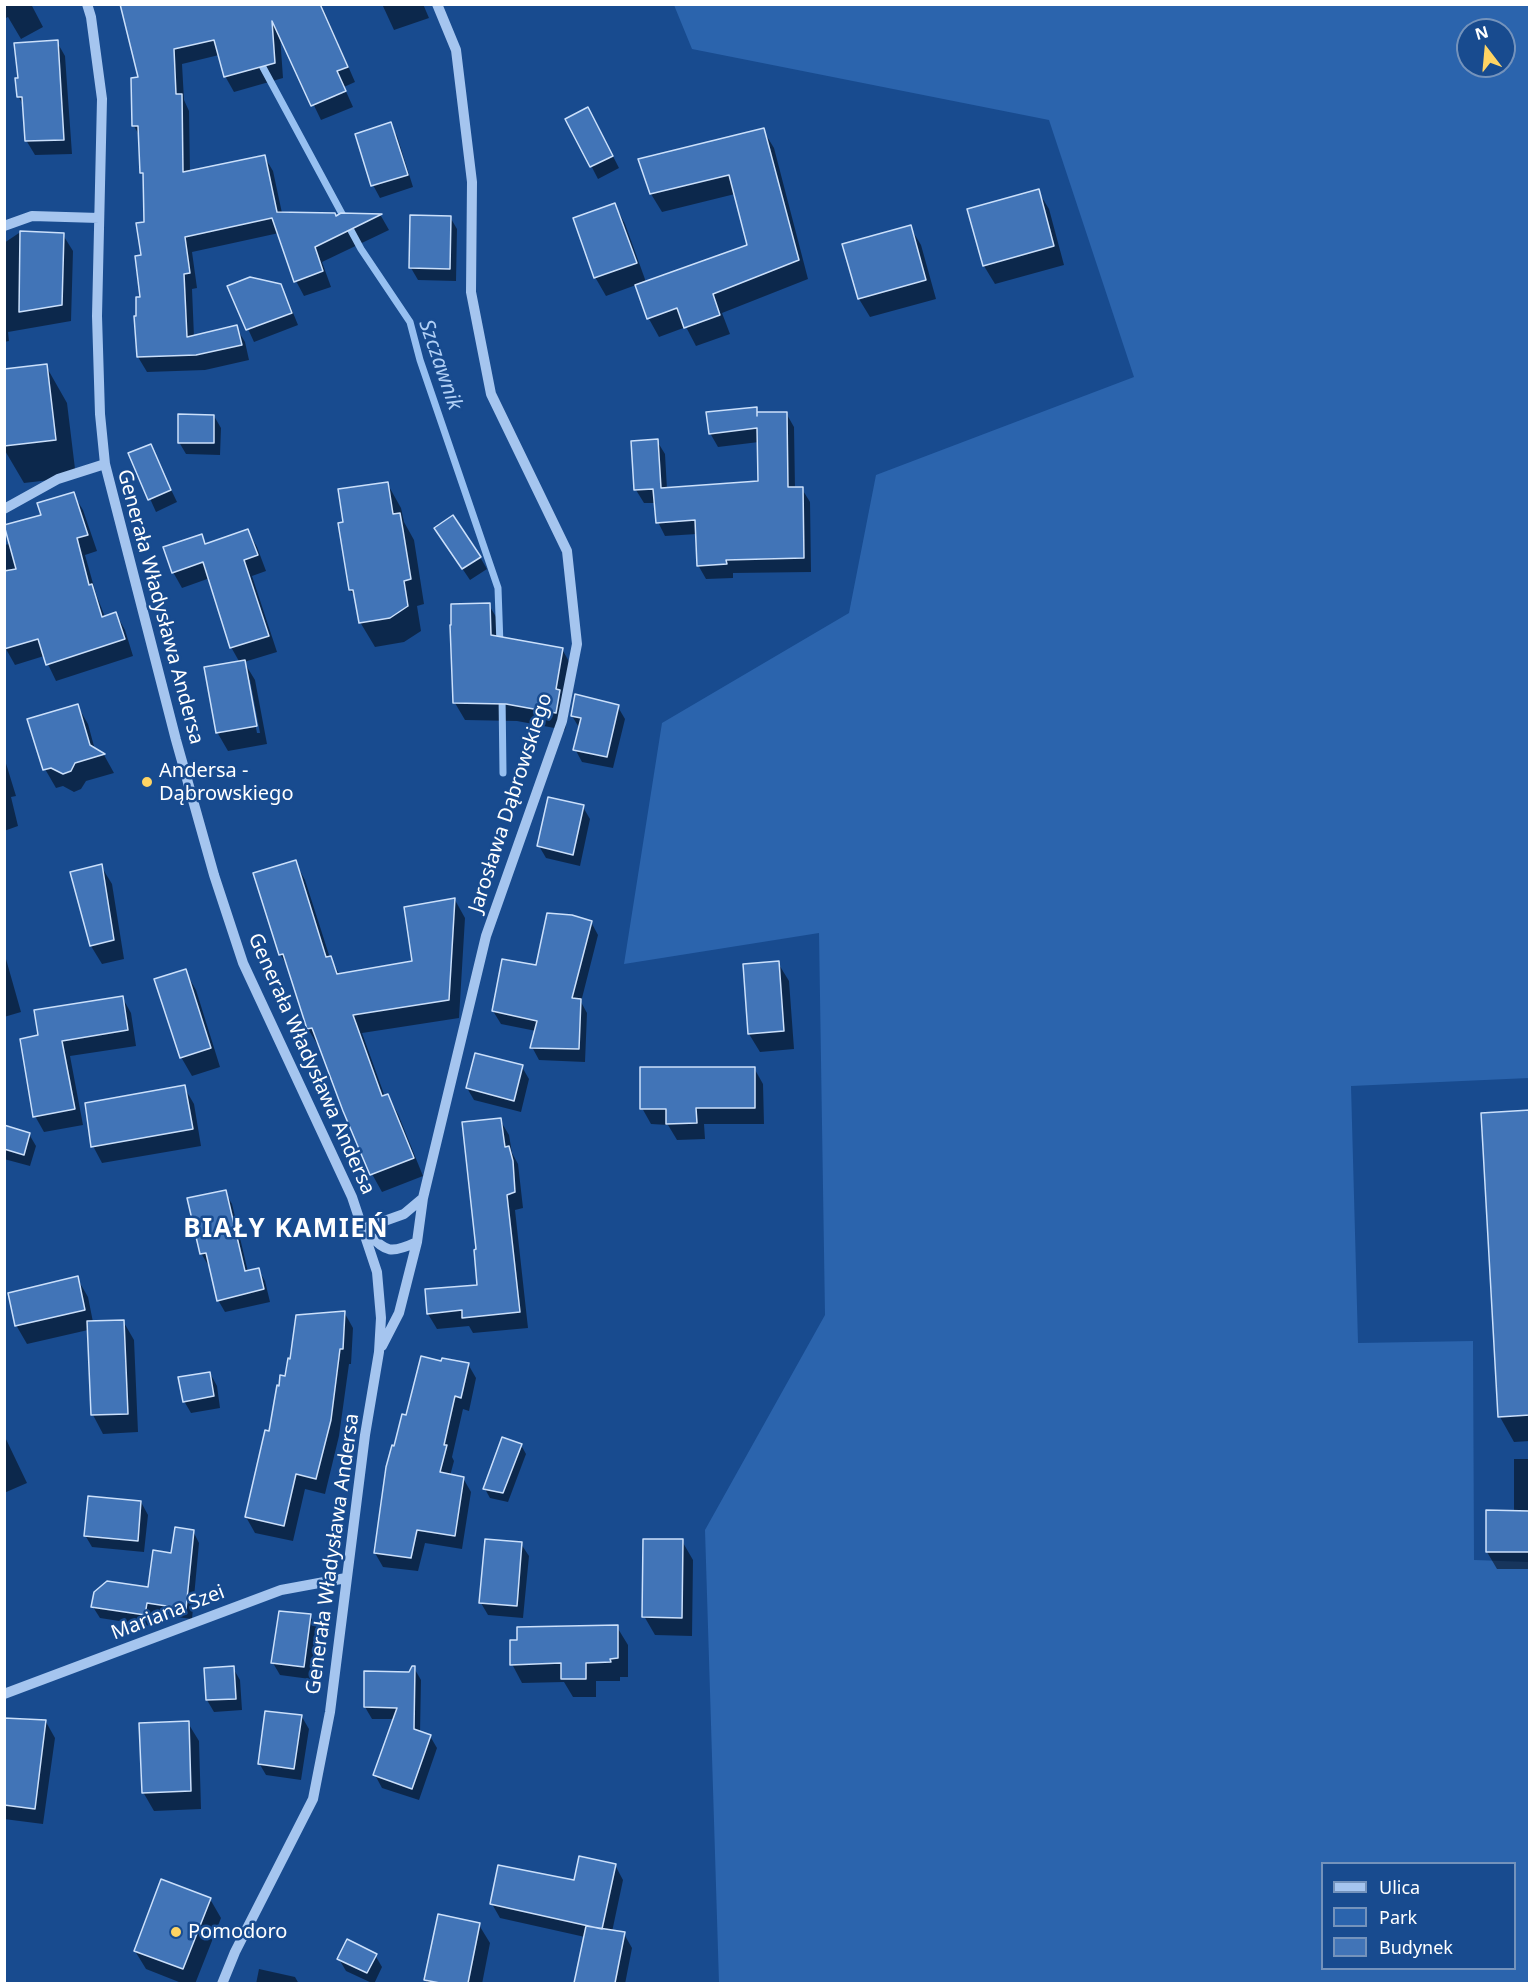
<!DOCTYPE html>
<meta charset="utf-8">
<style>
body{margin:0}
#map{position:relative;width:1534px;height:1988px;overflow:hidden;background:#184b8f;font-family:"Noto Sans",sans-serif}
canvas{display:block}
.frame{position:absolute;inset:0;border:6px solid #fff;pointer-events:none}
.legend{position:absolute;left:1321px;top:1862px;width:195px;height:108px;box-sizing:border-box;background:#184b8f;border:2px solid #7493bc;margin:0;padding:8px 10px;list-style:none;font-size:18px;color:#fff}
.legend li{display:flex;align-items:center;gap:12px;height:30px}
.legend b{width:30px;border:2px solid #7493bc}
.north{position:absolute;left:1456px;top:18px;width:60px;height:60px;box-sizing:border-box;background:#184b8f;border:2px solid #7493bc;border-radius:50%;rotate:344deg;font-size:16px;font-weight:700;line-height:24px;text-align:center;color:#fff}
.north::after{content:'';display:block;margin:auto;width:21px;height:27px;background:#ffd463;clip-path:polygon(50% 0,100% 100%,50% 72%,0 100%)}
</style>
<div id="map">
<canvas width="1534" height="1988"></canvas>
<div class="frame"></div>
<ul class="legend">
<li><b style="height:8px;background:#a5c5ef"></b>Ulica</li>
<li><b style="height:16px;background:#2b64ad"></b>Park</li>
<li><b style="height:16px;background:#4174b7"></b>Budynek</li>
</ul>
<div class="north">N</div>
</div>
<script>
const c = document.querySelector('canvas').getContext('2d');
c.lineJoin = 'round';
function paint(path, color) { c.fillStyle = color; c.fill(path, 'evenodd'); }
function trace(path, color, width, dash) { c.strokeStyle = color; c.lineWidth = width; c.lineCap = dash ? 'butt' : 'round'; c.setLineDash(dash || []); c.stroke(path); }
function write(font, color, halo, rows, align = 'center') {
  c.font = font + ' "Noto Sans",sans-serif'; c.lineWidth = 5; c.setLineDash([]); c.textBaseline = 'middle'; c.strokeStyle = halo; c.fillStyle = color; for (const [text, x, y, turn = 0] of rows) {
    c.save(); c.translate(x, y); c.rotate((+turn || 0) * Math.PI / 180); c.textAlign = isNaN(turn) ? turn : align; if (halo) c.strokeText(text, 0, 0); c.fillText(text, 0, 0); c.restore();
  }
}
paint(new Path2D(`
 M 674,5 L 1529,5 L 1529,1078 L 1351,1086 L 1358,1343 L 1473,1341 L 1474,1560 L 1529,1562 L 1529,1983 L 719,1983 L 705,1530 L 825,1315 L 819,933 L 624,964 L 662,723 L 849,613 L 876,475 L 1134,377 L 1049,120 L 692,49 ZM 1468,30 L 1504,30 L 1504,66 L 1468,66 ZM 1322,1864 L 1514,1864 L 1514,1968 L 1322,1968 Z`), '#2b64ad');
paint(new Path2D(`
 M 4,4 L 31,4 L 43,27 L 21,39 L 8,17 L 4,19 Z
 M 122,4 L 321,4 L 355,82 L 344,87 L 353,107 L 321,120 L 280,35 L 283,78 L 234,92 L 225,76 L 219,55 L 182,64 L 184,100 L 189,111 L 190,172 L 264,156 L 273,171 L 282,213 L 336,218 L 342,215 L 381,216 L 389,230 L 322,262 L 331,287 L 304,296 L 296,281 L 279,233 L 192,252 L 197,288 L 192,289 L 194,337 L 236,327 L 245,342 L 249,360 L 205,370 L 147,372 L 138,357 L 146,224 L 145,179 L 142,173 L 140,137 L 134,126 L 140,79 Z
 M 382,4 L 423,4 L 429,18 L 394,30 Z
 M 57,42 L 65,56 L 72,154 L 35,155 L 26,140 L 24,106 L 18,96 L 20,79 Z
 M 567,119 L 595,121 L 619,168 L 598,179 Z
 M 390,124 L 397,136 L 413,187 L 380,198 L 373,185 Z
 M 763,130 L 774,148 L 808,279 L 722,313 L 730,334 L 696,346 L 686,327 L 659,337 L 649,319 L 636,285 L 606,296 L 595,277 L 615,205 L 625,224 L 646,282 L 749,246 L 735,194 L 662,212 L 651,194 Z
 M 1038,191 L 1049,209 L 1064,265 L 995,284 L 984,266 Z
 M 450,217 L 457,229 L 456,281 L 418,280 L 411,268 Z
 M 910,227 L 921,245 L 936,299 L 870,317 L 859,299 Z
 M 19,233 L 63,235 L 73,251 L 71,321 L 8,332 L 9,341 L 4,342 L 4,243 Z
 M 280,285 L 287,298 L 298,325 L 254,342 L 229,287 Z
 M 46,366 L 67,403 L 76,477 L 24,483 L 4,449 L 4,371 Z
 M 756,408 L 759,414 L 786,413 L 794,427 L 795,489 L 802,489 L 810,502 L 811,572 L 733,573 L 733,578 L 706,579 L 698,565 L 697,534 L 665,536 L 658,522 L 656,503 L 644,503 L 636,490 L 657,441 L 665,454 L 667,489 L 760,482 L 759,442 L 718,447 L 710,433 Z
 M 214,416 L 221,428 L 220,455 L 186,454 L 179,442 Z
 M 150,446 L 177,502 L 156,512 L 130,454 Z
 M 387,483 L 401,508 L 404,522 L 414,540 L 424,604 L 417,606 L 421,631 L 404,642 L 375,647 L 360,622 L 357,600 L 350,590 L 345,523 Z
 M 73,494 L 83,510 L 97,551 L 85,555 L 96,594 L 105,617 L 116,614 L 125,630 L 133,656 L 56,681 L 44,656 L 15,665 L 6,649 L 4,545 L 10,544 Z
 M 248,531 L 257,547 L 266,571 L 252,576 L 277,652 L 244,662 L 255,680 L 267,744 L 228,751 L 217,732 L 240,663 L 231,647 L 210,578 L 182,588 L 173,572 L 201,536 L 207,545 ZM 247,680 L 250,680 L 260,733 L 257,733 Z
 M 443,540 L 480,557 L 487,569 L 470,580 Z
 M 489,605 L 499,622 L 499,638 L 562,649 L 572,667 L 569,709 L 565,730 L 517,721 L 465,720 L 455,703 Z
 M 77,705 L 88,724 L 95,750 L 104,755 L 114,773 L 86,781 L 81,789 L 74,792 L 63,786 L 56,788 L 45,769 Z
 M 618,707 L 625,719 L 613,768 L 582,762 L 575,749 L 580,729 L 572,716 Z
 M 4,757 L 16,796 L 11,797 L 18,826 L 4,831 Z
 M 583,807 L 590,819 L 580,866 L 546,858 L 539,846 Z
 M 295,862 L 305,880 L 330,958 L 340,975 L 414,962 L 455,900 L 465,918 L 459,1018 L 362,1033 L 385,1097 L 388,1096 L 398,1114 L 423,1176 L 382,1192 L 372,1174 L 344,1110 L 321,1046 L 319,1047 L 308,1029 L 291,972 L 280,954 Z
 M 101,866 L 112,884 L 124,959 L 102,964 L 91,946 L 72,874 Z
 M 591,922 L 598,935 L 581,1002 L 587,1013 L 585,1062 L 539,1060 L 532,1047 L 536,1031 L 501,1024 L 493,1011 L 537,967 Z
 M 4,952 L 21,1012 L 4,1017 Z
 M 778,963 L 789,981 L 794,1049 L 760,1052 L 749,1034 Z
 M 185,971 L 196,990 L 220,1067 L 192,1076 L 181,1057 Z
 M 122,997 L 131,1013 L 136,1046 L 70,1056 L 83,1125 L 44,1132 L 35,1116 L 40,1037 Z
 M 522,1067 L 529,1079 L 521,1112 L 474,1100 L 467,1088 Z
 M 754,1068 L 763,1084 L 764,1124 L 704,1124 L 705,1139 L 677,1140 L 668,1125 L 651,1124 L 642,1108 Z
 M 184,1087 L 194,1104 L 201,1146 L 102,1163 L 93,1146 Z
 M 1530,1112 L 1530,1441 L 1514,1442 L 1500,1417 L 1483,1114 Z
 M 500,1120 L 509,1135 L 512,1153 L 518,1164 L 523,1208 L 515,1210 L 528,1328 L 473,1333 L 469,1326 L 437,1329 L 428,1314 L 479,1287 L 478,1250 Z
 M 4,1127 L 29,1134 L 36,1146 L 30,1166 L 4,1159 Z
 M 225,1192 L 232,1204 L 248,1272 L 258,1269 L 265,1281 L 270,1302 L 225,1312 L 218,1300 L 210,1265 L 208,1265 L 201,1253 Z
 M 77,1278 L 88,1297 L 93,1322 L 123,1321 L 134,1340 L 138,1432 L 103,1434 L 93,1415 L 88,1330 L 27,1344 L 16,1325 Z
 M 344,1312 L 353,1328 L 351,1364 L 349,1364 L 339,1436 L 325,1494 L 305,1489 L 293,1541 L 255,1533 L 246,1517 L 287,1378 Z
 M 442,1363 L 468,1364 L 476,1378 L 469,1411 L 463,1409 L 452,1457 L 454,1461 L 450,1476 L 463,1478 L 471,1492 L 462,1549 L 425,1543 L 418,1571 L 383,1567 L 375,1553 L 395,1448 L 408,1417 Z
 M 210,1373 L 217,1386 L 220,1408 L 191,1413 L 184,1401 Z
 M 4,1435 L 27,1483 L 4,1493 Z
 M 521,1445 L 526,1454 L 508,1502 L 490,1498 L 485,1489 Z
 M 1514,1459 L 1530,1459 L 1530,1569 L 1497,1569 L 1487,1552 L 1514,1512 Z
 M 141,1502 L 148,1515 L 144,1552 L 92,1547 L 85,1535 Z
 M 193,1531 L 199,1543 L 192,1619 L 153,1614 L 151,1626 L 100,1618 L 93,1607 L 149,1589 L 172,1554 Z
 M 682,1541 L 693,1560 L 692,1636 L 655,1635 L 644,1616 Z
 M 521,1544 L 529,1556 L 523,1618 L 488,1615 L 481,1603 Z
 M 310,1616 L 317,1628 L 310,1679 L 280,1675 L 273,1663 Z
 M 617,1627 L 628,1645 L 628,1677 L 620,1677 L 620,1681 L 596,1681 L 596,1697 L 573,1697 L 564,1682 L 522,1683 L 512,1664 Z
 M 233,1668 L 240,1680 L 242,1710 L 214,1712 L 207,1700 Z
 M 414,1668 L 421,1680 L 420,1733 L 430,1736 L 437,1748 L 419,1800 L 382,1788 L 375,1775 L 394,1719 L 372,1719 L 365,1707 L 411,1673 Z
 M 302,1717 L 309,1729 L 301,1780 L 266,1775 L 259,1763 Z
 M 4,1720 L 46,1722 L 55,1738 L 43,1824 L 4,1819 Z
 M 188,1723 L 199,1741 L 201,1809 L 154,1811 L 143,1792 Z
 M 615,1865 L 623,1880 L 612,1932 L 624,1934 L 632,1948 L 625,1984 L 576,1984 L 585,1937 L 500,1918 L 492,1904 L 575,1882 Z
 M 210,1899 L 221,1918 L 195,1984 L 184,1984 L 146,1969 L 135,1951 Z
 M 479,1925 L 490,1943 L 482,1984 L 428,1984 L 426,1979 Z
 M 375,1955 L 382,1967 L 374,1984 L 346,1971 L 339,1959 Z
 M 259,1969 L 295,1977 L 299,1984 L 256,1984 Z`), '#0007');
trace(new Path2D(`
 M 259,60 L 361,249 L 410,322 L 420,360 L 498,588 L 500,645
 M 502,695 L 503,773`), '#97c0f1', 7);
const building = new Path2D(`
 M 120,4 L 320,4 L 348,67 L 337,71 L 346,91 L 311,106 L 272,21 L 275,63 L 224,77 L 214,40 L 174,49 L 176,94 L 182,94 L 183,172 L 265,155 L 277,212 L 335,213 L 336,216 L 341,213 L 382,214 L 315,247 L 323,271 L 294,282 L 272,218 L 185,237 L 190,273 L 184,274 L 187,337 L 237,325 L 242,345 L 196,355 L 137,357 L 134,316 L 136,316 L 136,297 L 140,297 L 135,256 L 141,255 L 136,223 L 144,222 L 143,173 L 140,173 L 138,126 L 132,126 L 131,78 L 138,77 Z
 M 58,40 L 64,140 L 25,141 L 22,97 L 17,97 L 15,78 L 18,78 L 14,43 Z
 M 588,107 L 613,156 L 590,167 L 565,119 Z
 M 391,122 L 408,175 L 371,186 L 355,134 Z
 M 764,128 L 799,260 L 713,294 L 720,315 L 684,328 L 677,308 L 647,319 L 635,285 L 747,245 L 729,175 L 650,194 L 638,159 Z
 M 1039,189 L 1054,246 L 983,266 L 967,209 Z
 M 615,203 L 637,263 L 594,278 L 573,218 Z
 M 410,215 L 451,216 L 450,269 L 409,268 Z
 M 911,225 L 926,280 L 858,299 L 842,244 Z
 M 20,231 L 64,233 L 62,305 L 19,312 Z
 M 250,277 L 281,284 L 292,313 L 246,330 L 227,286 Z
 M 47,364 L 56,440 L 4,446 L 4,369 Z
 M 757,407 L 757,416 L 757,412 L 787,412 L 788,487 L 803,487 L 804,558 L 726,560 L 727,564 L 697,566 L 695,520 L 656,523 L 653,489 L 634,490 L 631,441 L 658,439 L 661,488 L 758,481 L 757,428 L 709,434 L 706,412 Z
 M 178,414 L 214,415 L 214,443 L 178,443 Z
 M 151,444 L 171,490 L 148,500 L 128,453 Z
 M 388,482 L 393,514 L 400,513 L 403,530 L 411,579 L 404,581 L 408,606 L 390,618 L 359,623 L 353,590 L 349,590 L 338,523 L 343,522 L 338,489 Z
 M 74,492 L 88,535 L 77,538 L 89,585 L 92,584 L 102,617 L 116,612 L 125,639 L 46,665 L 38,639 L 4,649 L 4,571 L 16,569 L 4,525 L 41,515 L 37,503 Z
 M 453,515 L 481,557 L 462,569 L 434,528 Z
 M 248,529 L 258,555 L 244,560 L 269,636 L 230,648 L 203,562 L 172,573 L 163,547 L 202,534 L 205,544 Z
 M 490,603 L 491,635 L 563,648 L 556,689 L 560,690 L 556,713 L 506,704 L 453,703 L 450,625 L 451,625 L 451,604 Z
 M 245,660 L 257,726 L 216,733 L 204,667 Z
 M 575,694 L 619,705 L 607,757 L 573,750 L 581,718 L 571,716 Z
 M 78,704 L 90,745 L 105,754 L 75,763 L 71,771 L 63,774 L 51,768 L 43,770 L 27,719 Z
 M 548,797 L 584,805 L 573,855 L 537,846 Z
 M 296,860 L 326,957 L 331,956 L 337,974 L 412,961 L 404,907 L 455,898 L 449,1000 L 353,1015 L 382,1096 L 388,1094 L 414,1158 L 370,1175 L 343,1111 L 312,1028 L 307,1029 L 283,954 L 279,955 L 253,873 Z
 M 102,864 L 114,940 L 90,946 L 70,872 Z
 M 547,913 L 572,915 L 592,921 L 572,998 L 581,999 L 579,1049 L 530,1048 L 537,1021 L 492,1011 L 502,959 L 536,965 Z
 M 779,961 L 784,1031 L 748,1034 L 743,964 Z
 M 186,969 L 211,1048 L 180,1058 L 154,979 Z
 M 123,996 L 128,1030 L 62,1041 L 75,1109 L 33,1117 L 20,1039 L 38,1035 L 34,1010 Z
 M 475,1053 L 523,1065 L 514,1101 L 466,1088 Z
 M 640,1067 L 755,1067 L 755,1108 L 696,1108 L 697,1123 L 666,1124 L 666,1109 L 640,1109 Z
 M 185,1085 L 193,1129 L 91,1147 L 85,1103 Z
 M 1530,1110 L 1530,1415 L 1498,1417 L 1481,1113 Z
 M 501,1118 L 505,1147 L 509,1146 L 513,1161 L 515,1192 L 507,1195 L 520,1312 L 462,1318 L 462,1310 L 427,1314 L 425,1289 L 477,1285 L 474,1250 L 476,1249 L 462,1122 Z
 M 4,1125 L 30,1133 L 24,1155 L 4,1149 Z
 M 226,1190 L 245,1271 L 259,1268 L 264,1289 L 217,1301 L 206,1253 L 200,1254 L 187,1198 Z
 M 78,1276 L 85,1310 L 15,1326 L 8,1293 Z
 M 345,1311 L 343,1349 L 340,1349 L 331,1420 L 316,1479 L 296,1474 L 284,1526 L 245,1517 L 265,1430 L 269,1431 L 277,1385 L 279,1386 L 280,1375 L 285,1376 L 288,1358 L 290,1359 L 296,1315 Z
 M 124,1320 L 128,1414 L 91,1415 L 87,1321 Z
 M 421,1356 L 441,1361 L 442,1358 L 469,1363 L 461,1398 L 455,1396 L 444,1445 L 447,1445 L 440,1472 L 464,1477 L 455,1536 L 417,1530 L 411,1558 L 374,1553 L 386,1467 L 392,1445 L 394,1446 L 402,1414 L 406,1415 Z
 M 210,1372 L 214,1396 L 183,1402 L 178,1377 Z
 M 502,1437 L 522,1444 L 503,1493 L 483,1489 Z
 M 88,1496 L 141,1501 L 138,1541 L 84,1536 Z
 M 1486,1510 L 1530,1511 L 1530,1552 L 1486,1552 Z
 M 175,1527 L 194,1530 L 186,1609 L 147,1603 L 145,1615 L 91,1607 L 94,1592 L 107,1581 L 148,1587 L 153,1550 L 171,1553 Z
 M 485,1539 L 522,1542 L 517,1606 L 479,1603 Z
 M 643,1539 L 683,1539 L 682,1618 L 642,1617 Z
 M 279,1611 L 311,1614 L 304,1667 L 271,1663 Z
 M 618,1625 L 618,1658 L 610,1659 L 611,1662 L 586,1663 L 586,1679 L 561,1679 L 561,1663 L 510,1665 L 510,1640 L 517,1640 L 517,1627 Z
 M 234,1666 L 236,1699 L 206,1700 L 204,1668 Z
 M 412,1666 L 415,1666 L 414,1729 L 431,1735 L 412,1789 L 373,1775 L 397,1708 L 364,1707 L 364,1671 L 409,1672 Z
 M 265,1711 L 302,1715 L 294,1769 L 258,1764 Z
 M 4,1718 L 46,1720 L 35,1809 L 4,1805 Z
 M 189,1721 L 191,1791 L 142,1793 L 139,1723 Z
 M 579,1856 L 616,1864 L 602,1929 L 490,1904 L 498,1865 L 574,1880 Z
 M 161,1879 L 211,1898 L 183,1969 L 134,1951 Z
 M 438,1914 L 480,1923 L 468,1983 L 440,1983 L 424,1980 Z
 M 586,1926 L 625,1932 L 615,1983 L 574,1983 Z
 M 347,1939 L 377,1954 L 367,1973 L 337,1959 Z`);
paint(building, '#4174b7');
trace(building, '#cbe0fb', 1.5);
trace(new Path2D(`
 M 87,4 L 91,17 L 102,99 L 97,316 L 100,414 L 105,464 L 176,740 L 214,875 L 243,963 L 352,1197 L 377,1272 L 381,1318 L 379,1352 L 365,1435 L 330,1712 L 313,1799 L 235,1952 L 222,1984
 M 4,226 L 32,216 L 99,218
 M 4,509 L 58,479 L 105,464
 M 362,1229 L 404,1214 L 423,1198
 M 363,1229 C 386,1250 386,1256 417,1242
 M 382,1346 L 399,1313 L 417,1242 L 423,1198 L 486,936 L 562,721 L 577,644 L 567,551 L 491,394 L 471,292 L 472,182 L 456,50 L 437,4
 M 4,1694 L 281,1590 L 346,1578`), '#a5c5ef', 10);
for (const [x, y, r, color] of [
 [147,782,6,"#ffd463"],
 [176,1932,6,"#ffd463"]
]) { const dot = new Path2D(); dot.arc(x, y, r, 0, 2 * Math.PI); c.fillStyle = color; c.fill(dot); trace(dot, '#184b8f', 2); }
write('20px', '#fff', '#184b8f', [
 ["Generała Władysława Andersa",160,607,75],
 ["Jarosława Dąbrowskiego",511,803,-72],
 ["Generała Władysława Andersa",311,1064,66],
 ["Generała Władysława Andersa",333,1554,-82],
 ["Mariana Szei",168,1613,-21]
]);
write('20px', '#fff', '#184b8f', [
 ["Andersa -",159,771],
 ["Dąbrowskiego",159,794],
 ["Pomodoro",188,1932]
], 'left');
write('italic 21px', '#b1d0f6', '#184b8f', [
 ["Szczawnik",440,365,71]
]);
c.letterSpacing = '1.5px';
write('bold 26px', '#fff', '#184b8f', [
 ["BIAŁY KAMIEŃ",286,1230]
]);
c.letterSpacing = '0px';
</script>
